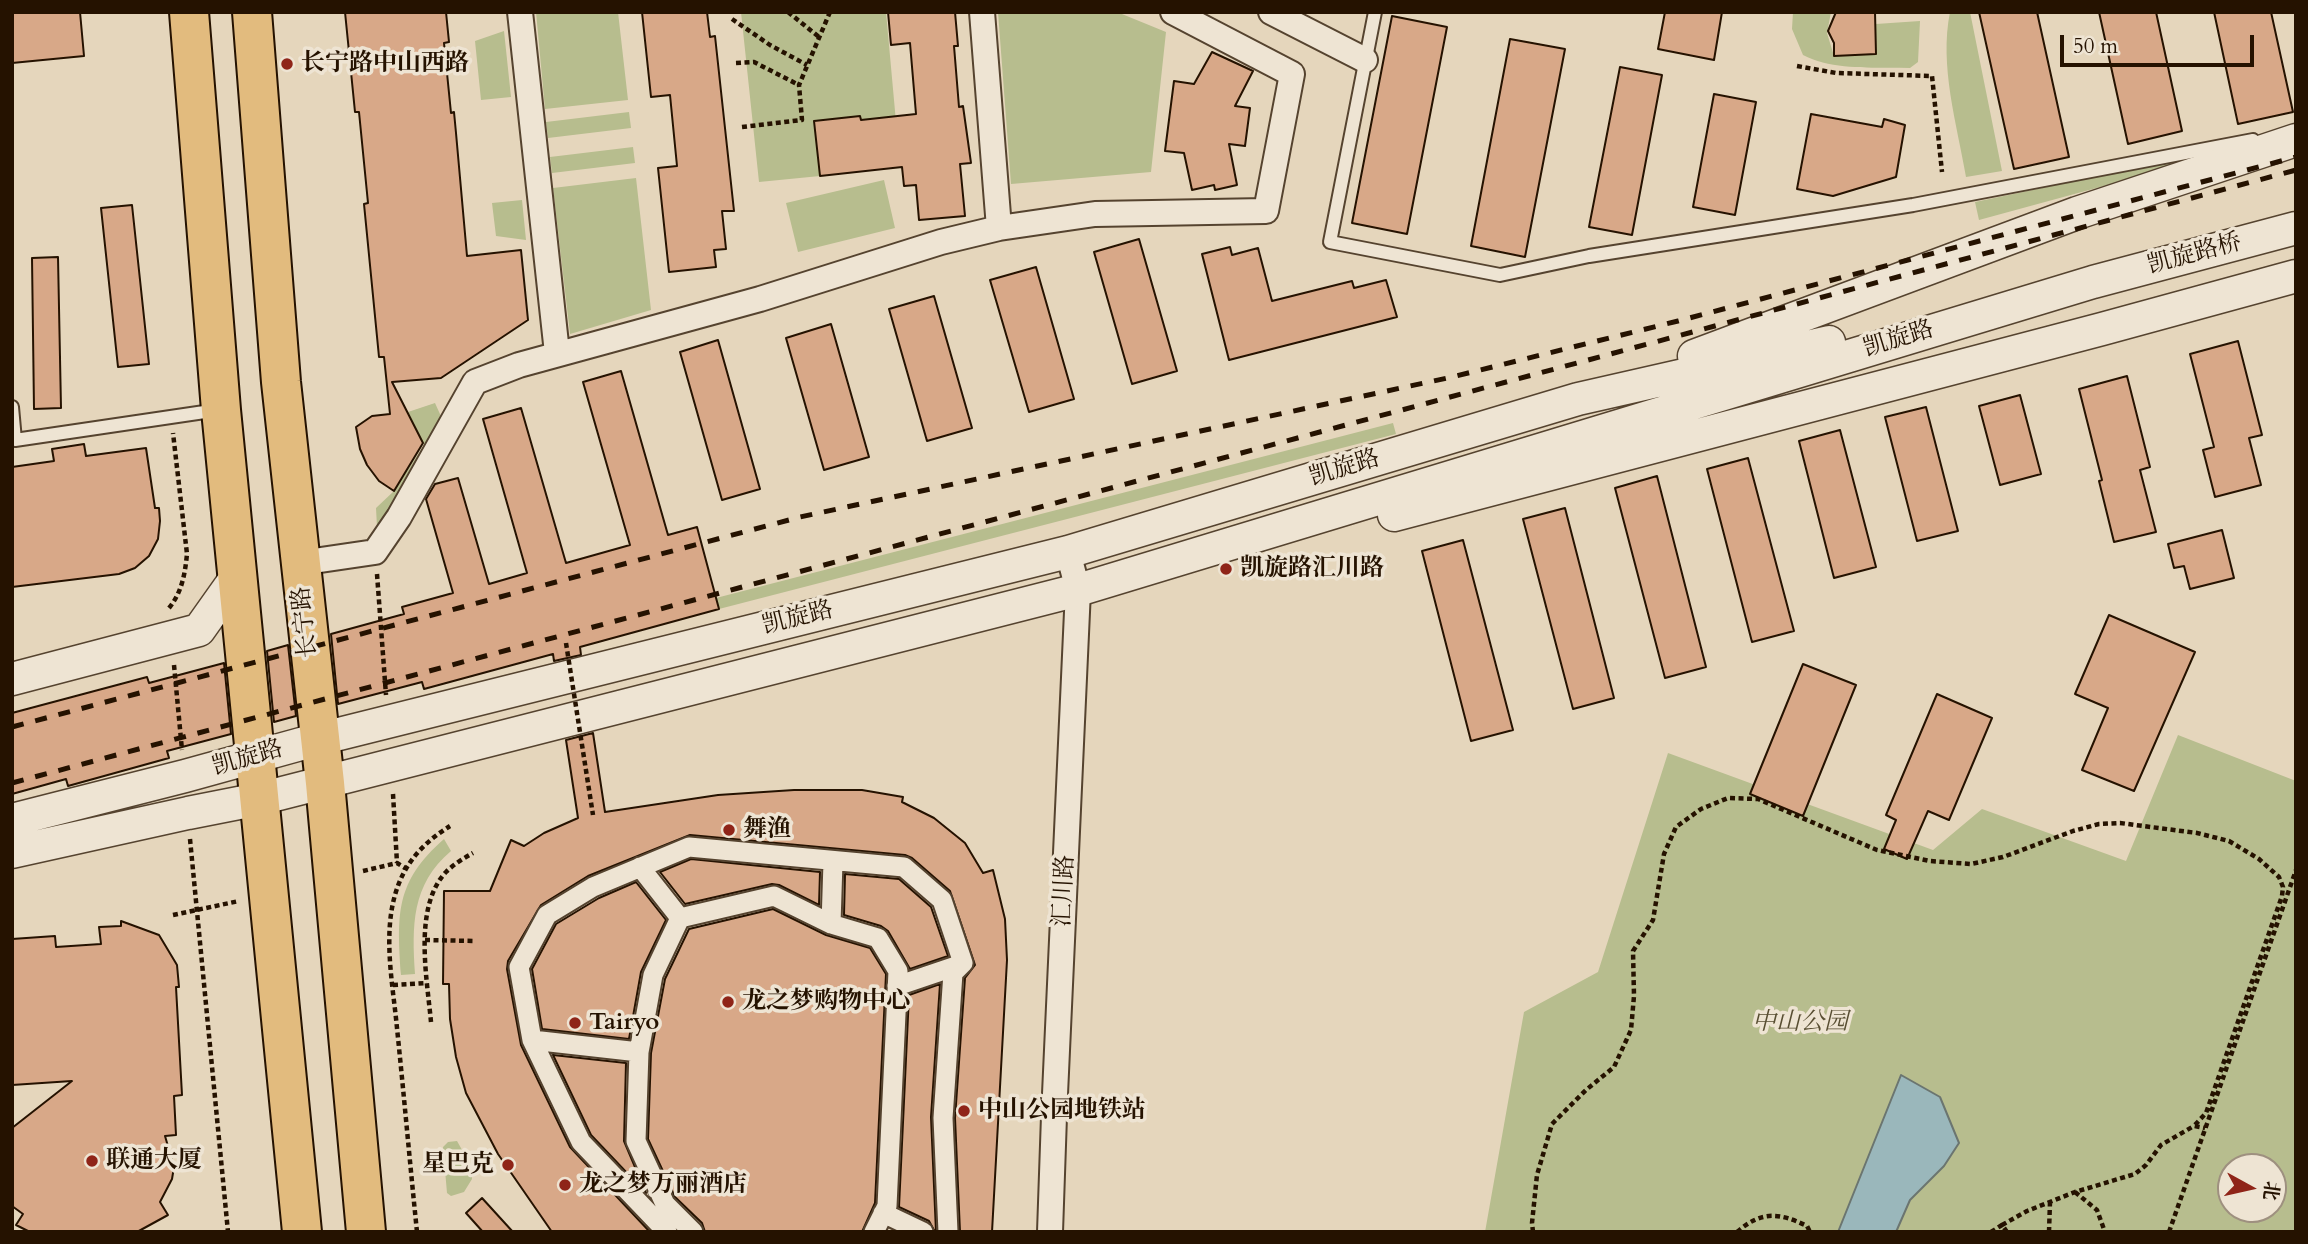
<!DOCTYPE html>
<meta charset="utf-8">
<style>
body{margin:0}
#map{position:relative;width:2308px;height:1244px;overflow:hidden;background:#e5d6bc;font-family:Cardo,"Noto Serif SC",serif}
canvas{display:block}
.frame{position:absolute;inset:0;border:14px solid #251200;pointer-events:none}
.north{position:absolute;left:2217px;top:1153px;width:70px;height:70px;box-sizing:border-box;background:#eee4d3;border:2px solid #9e907f;border-radius:50%;rotate:98deg;font-size:19px;font-weight:700;line-height:28px;text-align:center;color:#251200}
.north::after{content:'';display:block;margin:auto;width:24px;height:32px;background:#8f2418;clip-path:polygon(50% 0,100% 100%,50% 72%,0 100%)}
.scale{position:absolute;left:2060px;top:35px;width:194px;height:32px;box-sizing:border-box;border:4px solid #251200;border-top:0;padding-left:9px;font-size:21px;line-height:24px;white-space:nowrap;color:#251200;-webkit-text-stroke:5px #eee4d3;paint-order:stroke}
</style>
<div id="map">
<canvas width="2308" height="1244"></canvas>
<div class="frame"></div>
<div class="north">北</div>
<div class="scale">50 m</div>
</div>
<script>
const c = document.querySelector('canvas').getContext('2d');
c.lineJoin = 'round';
function paint(path, color) { c.fillStyle = color; c.fill(path, 'evenodd'); }
function trace(path, color, width, dash) { c.strokeStyle = color; c.lineWidth = width; c.lineCap = dash ? 'butt' : 'round'; c.setLineDash(dash || []); c.stroke(path); }
function write(font, color, halo, rows, align = 'center') {
  c.font = font + ' Cardo,"Noto Serif SC",serif'; c.lineWidth = 7; c.setLineDash([]); c.textBaseline = 'middle'; c.strokeStyle = halo; c.fillStyle = color; for (const [text, x, y, turn = 0] of rows) {
    c.save(); c.translate(x, y); c.rotate((+turn || 0) * Math.PI / 180); c.textAlign = isNaN(turn) ? turn : align; if (halo) c.strokeText(text, 0, 0); c.fillText(text, 0, 0); c.restore();
  }
}
paint(new Path2D(`
 M 536,12 L 618,12 L 628,100 L 545,109 Z
 M 741,12 L 886,12 L 900,166 L 867,171 L 860,116 L 814,121 L 820,176 L 759,182 Z
 M 998,12 L 1117,12 L 1166,32 L 1151,172 L 1011,184 Z
 M 1793,12 L 1831,12 L 1827,33 L 1834,56 L 1876,54 L 1876,24 L 1920,21 L 1918,62 L 1910,68 C 1876,67 1834,71 1803,55 L 1792,29 Z
 M 1950,12 L 1970,12 L 2002,171 L 1966,177 C 1957,124 1939,66 1950,12 Z
 M 504,31 L 511,97 L 481,100 L 475,41 Z
 M 629,112 L 631,128 L 548,138 L 546,122 Z
 M 633,147 L 635,163 L 552,173 L 550,157 Z
 M 2220,151 L 2221,154 L 1979,220 L 1975,202 Z
 M 636,178 L 651,310 L 570,334 L 553,188 Z
 M 884,180 L 895,228 L 798,252 L 786,203 Z
 M 522,200 L 526,240 L 496,236 L 492,203 Z
 M 435,403 L 444,423 L 396,509 L 377,527 L 376,508 L 394,491 L 424,445 L 408,412 Z
 M 1393,423 L 1396,434 L 719,609 L 716,598 Z
 M 2178,735 L 2296,781 L 2296,1232 L 1485,1232 L 1524,1012 L 1598,972 L 1668,753 L 1933,850 L 1982,809 L 2126,861 ZM 2231,1167 L 2273,1167 L 2273,1209 L 2231,1209 Z
 M 444,839 L 451,851 C 411,885 412,926 415,974 L 401,975 C 397,914 395,882 444,839 Z
 M 457,1141 L 470,1164 L 472,1179 L 464,1192 L 451,1196 L 447,1193 L 443,1147 L 448,1142 Z`), '#b7bd8e');
const water = new Path2D(`
 M 1901,1075 L 1940,1097 L 1959,1143 L 1944,1166 L 1910,1200 L 1896,1232 L 1838,1232 Z`);
paint(water, '#9ab7bb');
trace(water, '#6b7570', 2);
const building = new Path2D(`
 M 12,12 L 80,12 L 84,56 L 12,63 Z
 M 345,12 L 446,12 L 449,42 L 444,43 L 451,113 L 454,112 L 456,133 L 467,256 L 521,250 L 528,320 L 441,378 L 392,382 L 423,443 L 394,491 L 379,481 L 367,465 L 360,449 L 356,427 L 372,416 L 390,414 L 384,357 L 379,357 L 364,204 L 368,203 L 359,112 L 355,112 Z
 M 642,12 L 707,12 L 710,37 L 715,36 L 734,211 L 722,211 L 726,249 L 714,250 L 716,267 L 669,272 L 658,168 L 677,166 L 670,95 L 651,97 Z
 M 888,12 L 955,12 L 958,46 L 954,46 L 959,107 L 963,106 L 971,163 L 960,164 L 965,216 L 919,220 L 916,185 L 904,186 L 902,167 L 820,176 L 814,121 L 860,116 L 861,120 L 916,114 L 910,43 L 891,45 Z
 M 1665,12 L 1722,12 L 1714,60 L 1658,49 Z
 M 1836,12 L 1875,12 L 1876,54 L 1834,56 L 1834,43 L 1828,31 Z
 M 1979,12 L 2037,12 L 2069,157 L 2014,169 Z
 M 2099,12 L 2156,12 L 2182,131 L 2128,144 Z
 M 2214,12 L 2271,12 L 2293,112 L 2238,124 Z
 M 1392,16 L 1447,27 L 1407,234 L 1352,223 Z
 M 1510,39 L 1565,49 L 1525,257 L 1471,246 Z
 M 1212,52 L 1253,71 L 1235,106 L 1250,108 L 1245,146 L 1229,144 L 1237,185 L 1215,190 L 1214,185 L 1192,190 L 1184,153 L 1165,151 L 1174,81 L 1194,84 Z
 M 1620,67 L 1662,75 L 1632,235 L 1589,227 Z
 M 1714,94 L 1756,102 L 1735,215 L 1693,207 Z
 M 1811,114 L 1882,127 L 1884,119 L 1905,125 L 1896,177 L 1833,196 L 1797,189 Z
 M 132,205 L 149,364 L 118,367 L 101,208 Z
 M 1139,239 L 1177,371 L 1132,384 L 1094,252 Z
 M 1230,247 L 1232,255 L 1258,248 L 1272,301 L 1352,281 L 1354,288 L 1386,280 L 1397,317 L 1229,360 L 1202,254 Z
 M 58,257 L 61,408 L 34,409 L 32,258 Z
 M 1036,267 L 1074,399 L 1029,412 L 990,280 Z
 M 934,296 L 972,428 L 927,441 L 889,309 Z
 M 831,324 L 869,457 L 824,470 L 786,338 Z
 M 718,340 L 760,489 L 722,500 L 680,352 Z
 M 2238,341 L 2262,435 L 2249,438 L 2261,485 L 2215,497 L 2203,450 L 2214,447 L 2190,354 Z
 M 621,371 L 668,535 L 697,527 L 719,609 L 580,647 L 581,655 L 554,661 L 553,654 L 424,689 L 422,682 L 338,704 L 331,634 L 404,614 L 402,607 L 453,593 L 426,499 L 435,484 L 458,478 L 489,584 L 527,573 L 483,419 L 521,408 L 566,563 L 630,545 L 583,382 Z
 M 2127,376 L 2150,467 L 2140,470 L 2156,532 L 2114,542 L 2099,481 L 2102,480 L 2079,389 Z
 M 2020,395 L 2041,474 L 2000,485 L 1979,406 Z
 M 1926,407 L 1958,531 L 1917,541 L 1885,417 Z
 M 1840,430 L 1876,567 L 1834,578 L 1799,441 Z
 M 84,444 L 86,456 L 146,448 L 155,508 L 159,508 L 160,521 L 158,539 L 149,556 L 135,568 L 119,574 L 12,587 L 12,467 L 54,461 L 52,449 Z
 M 1748,458 L 1794,631 L 1752,642 L 1707,469 Z
 M 1657,476 L 1706,667 L 1665,678 L 1615,488 Z
 M 1565,508 L 1614,698 L 1573,709 L 1523,519 Z
 M 2222,530 L 2234,578 L 2190,589 L 2184,566 L 2174,568 L 2168,544 Z
 M 1463,540 L 1513,730 L 1471,741 L 1422,551 Z
 M 2109,615 L 2195,652 L 2134,791 L 2082,770 L 2108,708 L 2075,694 Z
 M 288,645 L 296,716 L 274,722 L 267,651 Z
 M 224,663 L 231,734 L 167,751 L 169,758 L 68,786 L 66,779 L 12,794 L 12,713 L 147,677 L 149,683 Z
 M 1803,664 L 1856,685 L 1803,816 L 1750,794 Z
 M 1937,694 L 1992,718 L 1949,820 L 1928,811 L 1907,859 L 1884,849 L 1896,820 L 1886,815 Z
 M 593,733 L 605,812 L 718,795 L 794,790 L 862,790 L 903,797 L 902,802 L 934,818 L 965,843 L 983,873 L 993,870 L 1005,919 L 1007,960 L 992,1232 L 960,1232 L 955,1118 L 965,978 L 975,965 L 950,891 L 912,858 L 905,855 L 690,835 L 588,876 L 541,905 L 508,961 L 507,969 L 521,1045 L 570,1147 L 650,1232 L 552,1232 L 498,1154 L 466,1093 L 456,1057 L 450,1019 L 449,984 L 443,984 L 444,891 L 490,891 L 511,840 L 524,846 L 544,833 L 578,818 L 566,740 Z
 M 691,859 L 820,872 L 819,905 L 779,885 L 772,884 L 685,904 L 660,872 Z
 M 845,874 L 899,879 L 931,907 L 948,956 L 910,969 L 888,931 L 881,926 L 844,915 Z
 M 636,882 L 666,920 L 641,972 L 629,1039 L 542,1029 L 532,969 L 556,924 L 599,898 Z
 M 773,909 L 826,935 L 870,948 L 886,974 L 875,1203 L 862,1232 L 705,1232 L 702,1223 L 675,1197 L 648,1139 L 651,1053 L 665,979 L 689,929 Z
 M 121,921 L 159,935 L 177,965 L 179,987 L 176,987 L 182,1095 L 174,1096 L 176,1135 L 165,1136 L 174,1167 L 172,1179 L 160,1202 L 168,1215 L 137,1232 L 30,1232 L 16,1225 L 23,1214 L 12,1206 L 12,1128 L 72,1081 L 12,1085 L 12,939 L 55,936 L 56,947 L 101,944 L 99,927 L 121,926 Z
 M 940,984 L 931,1117 L 936,1232 L 935,1232 L 929,1221 L 899,1207 L 909,995 Z
 M 553,1055 L 626,1063 L 624,1141 L 646,1193 L 591,1135 Z
 M 482,1198 L 513,1232 L 483,1232 L 466,1213 Z`);
paint(building, '#d8a888');
trace(building, '#251200', 2);
const service = new Path2D(`
 M 1375,12 L 1330,242 L 1500,275 L 1589,256 L 1913,205 L 2253,140
 M 12,407 L 15,440 L 218,410`);
const pedestrian = new Path2D(`
 M 640,867 L 680,918
 M 831,924 L 833,862
 M 897,986 L 962,964
 M 532,1040 L 639,1052
 M 883,1213 L 923,1232
 M 667,1232 L 581,1142 L 532,1040 L 519,967 L 547,915 L 593,887 L 689,847 L 904,867 L 942,900 L 963,963 L 953,973 L 943,1118 L 948,1232
 M 693,1232 L 665,1204 L 636,1141 L 639,1052 L 653,975 L 680,918 L 774,896 L 831,924 L 878,938 L 898,971 L 887,1206 L 874,1232`);
const minor = new Path2D(`
 M 520,12 L 557,353
 M 982,12 L 999,228
 M 1271,12 L 1365,60
 M 300,563 L 375,552 L 399,517 L 475,382 L 519,365 L 760,299 L 941,242 L 999,228 L 1095,214 L 1266,211 L 1292,74 L 1173,12
 M 1050,1232 L 1054,1116 L 1078,590 L 1068,552`);
const tertiary = new Path2D(`
 M 1694,356 L 2077,213 L 2296,140
 M 1394,515 L 2102,329 L 2296,276
 M 12,679 L 199,630 L 238,575
 M 12,820 L 185,776 L 319,739 L 1068,552 L 1578,399 L 1829,342
 M 12,852 L 188,813 L 259,799 L 1078,590 L 2093,282 L 2296,228`);
const primary = new Path2D(`
 M 189,12 L 221,410 L 302,1232
 M 252,12 L 281,382 L 325,783 L 366,1232`);
trace(service, '#55432f', 16);
trace(pedestrian, '#55432f', 23);
trace(minor, '#55432f', 28);
trace(tertiary, '#55432f', 35);
trace(primary, '#251200', 42);
trace(new Path2D(`
 M 788,12 L 819,37
 M 732,19 L 770,45 L 807,65
 M 736,63 L 754,62 L 799,85
 M 1797,66 L 1836,73 L 1932,76 L 1942,172
 M 742,127 L 802,120 L 799,85 L 830,12
 M 377,574 L 386,695
 M 169,608 C 182,592 185,574 187,554 L 173,433
 M 174,665 L 182,750
 M 393,794 L 397,863
 M 190,839 L 228,1232
 M 363,871 L 397,863 L 405,868
 M 173,915 L 239,901
 M 425,940 L 475,941
 M 393,985 L 427,983
 M 431,1022 C 427,978 413,907 446,872 C 454,864 464,858 473,853
 M 2075,1192 L 2097,1210 L 2105,1232
 M 417,1232 C 410,1164 404,1096 397,1028 C 393,986 383,937 395,895 C 404,863 423,843 450,826
 M 1533,1232 L 1532,1223 L 1537,1175 L 1552,1124 L 1586,1090 L 1614,1067 L 1631,1030 L 1634,996 L 1633,951 L 1653,920 L 1664,854 L 1676,827 L 1701,809 L 1728,798 L 1758,799 L 1877,850 L 1930,861 L 1971,864 L 2003,857 L 2073,831 L 2099,824 L 2120,823 L 2197,833 L 2229,841 L 2259,859 L 2279,877 L 2283,887 L 2282,896 L 2206,1113 L 2194,1126
 M 1737,1232 C 1762,1210 1780,1213 1807,1226 L 1810,1232
 M 1991,1232 L 2002,1225
 M 2007,1232 L 2002,1225 L 2027,1211 L 2075,1192 L 2135,1174 L 2146,1165 L 2161,1145 L 2194,1126 L 2205,1128
 M 2049,1232 L 2050,1202
 M 2169,1232 L 2296,870`), '#251200', 4.5, [5, 3.5]);
trace(service, '#eee4d3', 12);
trace(pedestrian, '#eee4d3', 19);
trace(minor, '#eee4d3', 24);
trace(tertiary, '#eee4d3', 32);
trace(primary, '#e2bb7e', 38);
trace(new Path2D(`
 M 12,727 L 800,517 L 1452,377 L 1678,321 L 2296,157
 M 12,783 L 2296,170`), '#251200', 5, [12, 12]);
trace(new Path2D(`
 M 566,643 L 593,815`), '#251200', 4.5, [5, 3.5]);
for (const [x, y, r, color] of [
 [287,64,7,"#8f2418"],
 [1226,569,7,"#8f2418"],
 [729,830,7,"#8f2418"],
 [728,1002,7,"#8f2418"],
 [575,1023,7,"#8f2418"],
 [964,1111,7,"#8f2418"],
 [92,1161,7,"#8f2418"],
 [508,1165,7,"#8f2418"],
 [565,1185,7,"#8f2418"]
]) { const dot = new Path2D(); dot.arc(x, y, r, 0, 2 * Math.PI); c.fillStyle = color; c.fill(dot); trace(dot, '#eee4d3', 2.5); }
write('bold 24px', '#251200', '#eee4d3', [
 ["长宁路中山西路",301,64],
 ["凯旋路汇川路",1240,569],
 ["舞渔",743,830],
 ["龙之梦购物中心",742,1002],
 ["Tairyo",589,1023],
 ["中山公园地铁站",978,1111],
 ["联通大厦",106,1161],
 ["星巴克",494,1165,"right"],
 ["龙之梦万丽酒店",579,1185]
], 'left');
write('24px', '#251200', '#eee4d3', [
 ["凯旋路桥",2195,255,-15],
 ["凯旋路",1899,340,-17],
 ["凯旋路",1345,469,-17],
 ["凯旋路",798,619,-14],
 ["长宁路",306,622,-96],
 ["凯旋路",248,759,-16],
 ["汇川路",1065,891,-87]
]);
write('italic 24px', '#584e32', '#eee4d3', [
 ["中山公园",1800,1023]
]);
</script>
